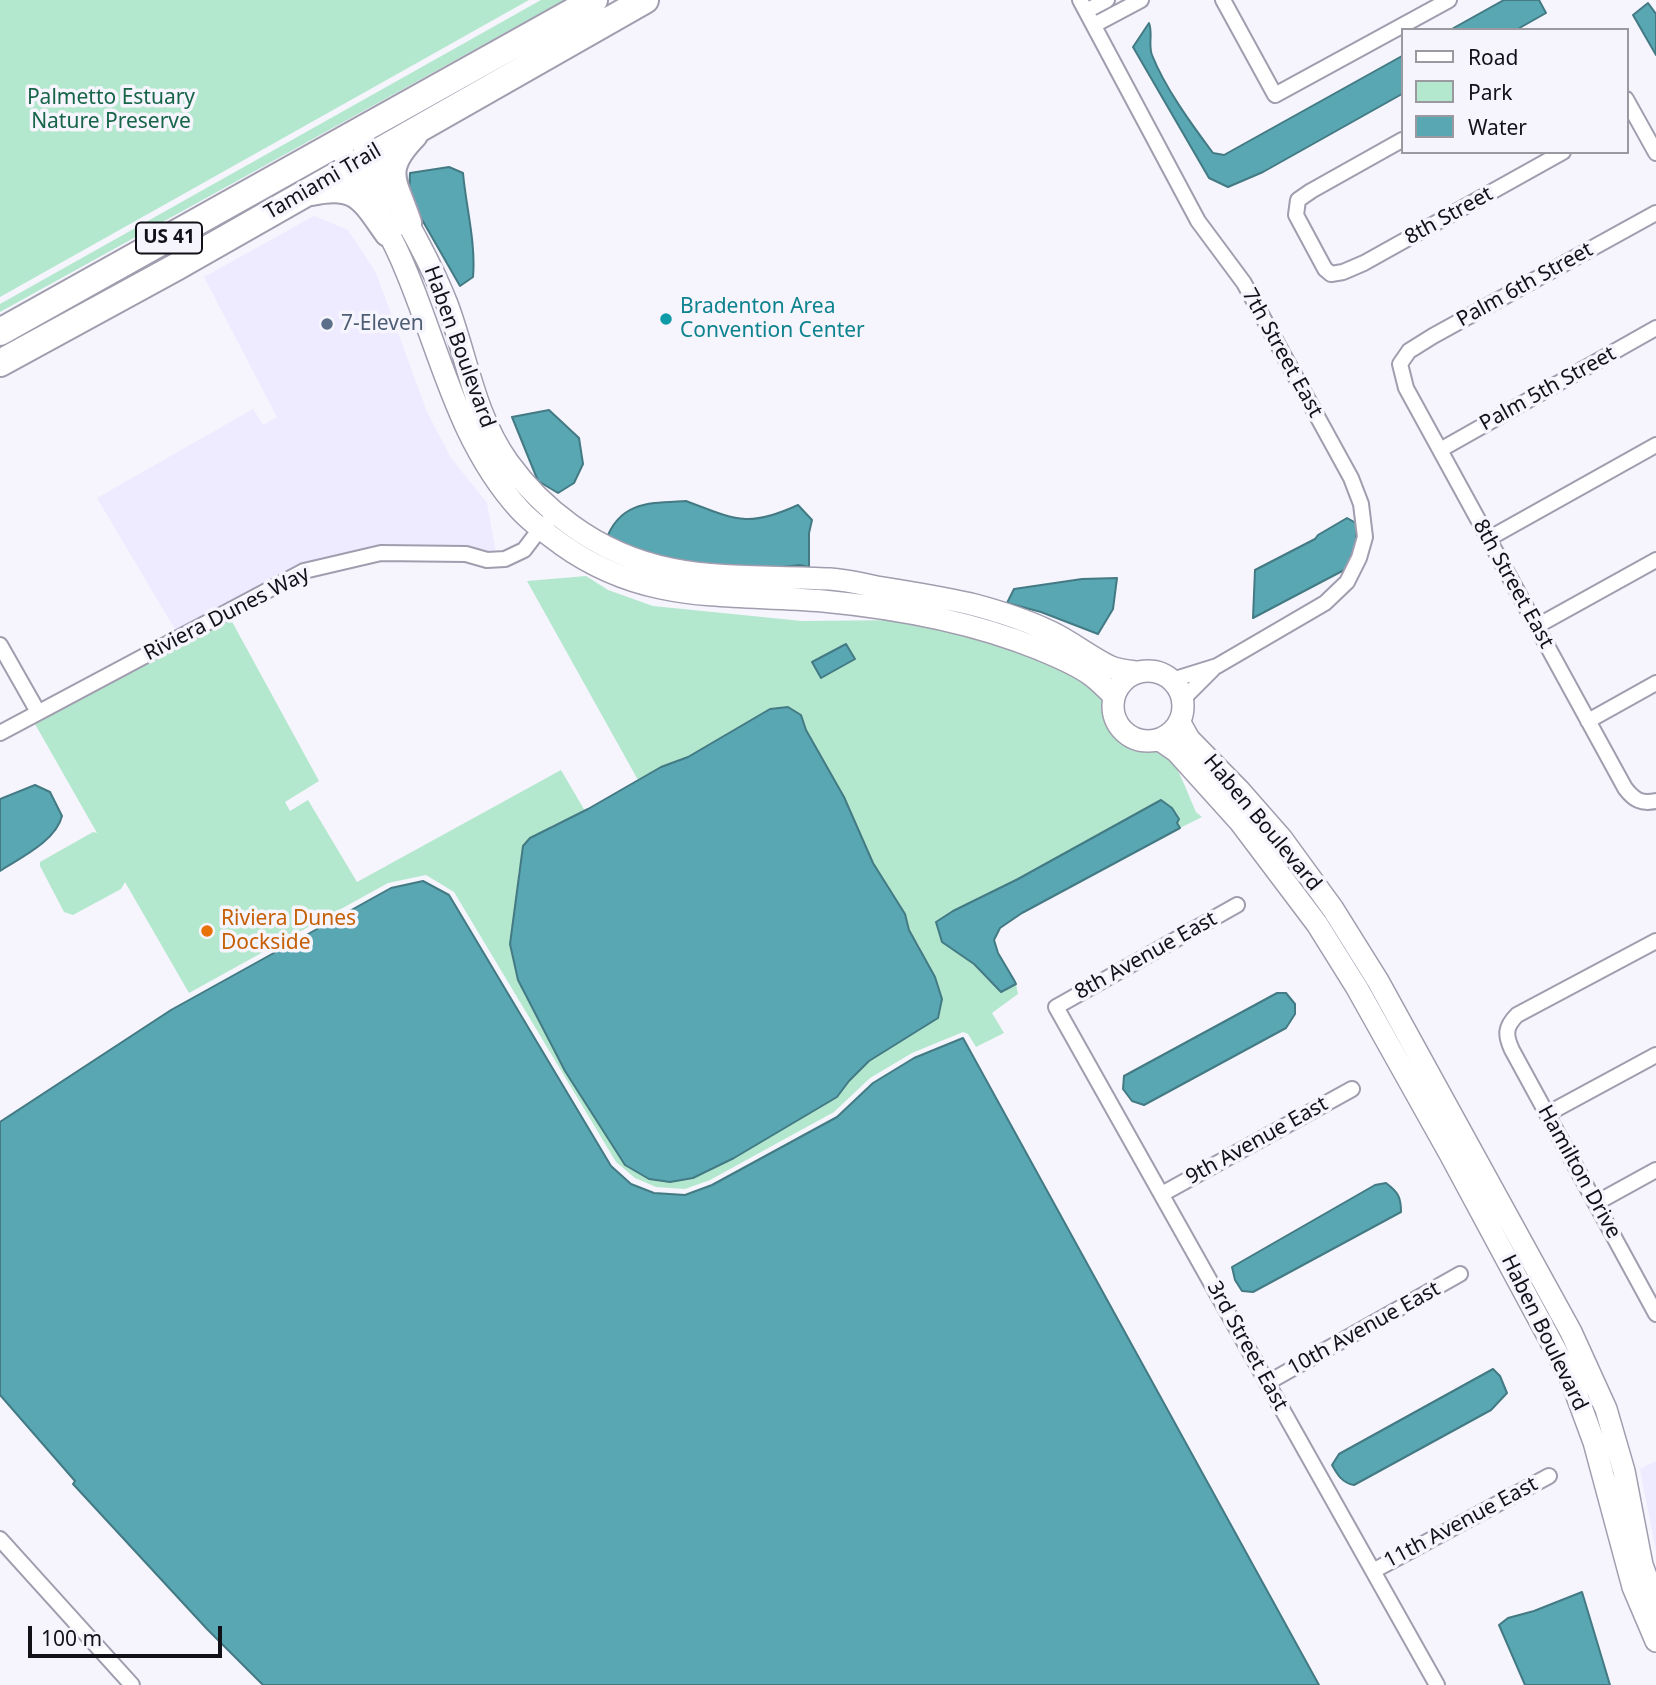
<!DOCTYPE html>
<style>
body{margin:0}
#map{position:relative;width:1656px;height:1685px;overflow:hidden;background:#f6f4fc;font-family:"Noto Sans",sans-serif}
canvas{display:block}
.legend{position:absolute;left:1401px;top:28px;width:228px;height:126px;box-sizing:border-box;background:#f6f4fc;border:2px solid #9b99a0;margin:0;padding:9px 12px;list-style:none;font-size:21px;color:#121117}
.legend li{display:flex;align-items:center;gap:14px;height:35px}
.legend b{width:35px;border:2px solid #9b99a0}
.scale{position:absolute;left:28px;top:1626px;width:194px;height:32px;box-sizing:border-box;border:4px solid #121117;border-top:0;padding-left:9px;font-size:21px;line-height:24px;white-space:nowrap;color:#121117;-webkit-text-stroke:5px #f6f4fc;paint-order:stroke}
</style>
<div id="map">
<canvas width="1656" height="1685"></canvas>
<ul class="legend">
<li><b style="height:9px;background:#fff"></b>Road</li>
<li><b style="height:19px;background:#b4e8ce"></b>Park</li>
<li><b style="height:19px;background:#58a7b3"></b>Water</li>
</ul>
<div class="scale">100 m</div>
</div>
<script>
const c = document.querySelector('canvas').getContext('2d');
c.lineJoin = 'round';
function paint(path, color) { c.fillStyle = color; c.fill(path, 'evenodd'); }
function trace(path, color, width, dash) { c.strokeStyle = color; c.lineWidth = width; c.lineCap = dash ? 'butt' : 'round'; c.setLineDash(dash || []); c.stroke(path); }
function write(font, color, halo, rows, align = 'center') {
  c.font = font + ' "Noto Sans",sans-serif'; c.lineWidth = 7; c.setLineDash([]); c.textBaseline = 'middle'; c.strokeStyle = halo; c.fillStyle = color; for (const [text, x, y, turn = 0] of rows) {
    c.save(); c.translate(x, y); c.rotate((+turn || 0) * Math.PI / 180); c.textAlign = isNaN(turn) ? turn : align; if (halo) c.strokeText(text, 0, 0); c.fillText(text, 0, 0); c.restore();
  }
}
paint(new Path2D(`
 M 314,216 L 348,230 L 376,273 L 427,412 L 451,458 L 487,503 L 496,553 L 467,548 L 381,546 L 303,564 L 176,631 L 97,498 L 253,409 L 263,425 L 277,417 L 204,277 Z
 M 1656,1461 L 1656,1551 L 1640,1469 Z`), '#eeeaff');
paint(new Path2D(`
 M 0,0 L 529,0 L 0,297 Z
 M 541,0 L 564,0 L 0,312 L 0,304 Z
 M 586,576 L 608,590 L 653,606 L 802,621 L 903,620 L 975,635 L 1057,668 L 1090,684 L 1107,699 C 1105,722 1117,743 1141,747 C 1151,749 1158,745 1167,753 C 1176,762 1190,798 1196,812 L 1202,817 L 1180,828 L 1177,823 L 1179,819 L 1172,808 L 1161,800 L 1018,879 L 953,911 L 936,922 L 942,942 L 963,954 L 989,981 L 1010,988 L 1016,984 L 1018,994 L 992,1013 L 1004,1033 L 976,1047 L 968,1034 L 963,1032 L 912,1053 L 870,1078 L 834,1112 L 710,1180 L 685,1189 L 656,1187 L 635,1178 L 616,1162 L 454,892 L 426,875 L 388,883 L 189,993 L 125,882 L 121,889 L 73,915 L 64,912 L 40,866 L 40,862 L 93,832 L 97,833 L 35,724 L 230,618 L 319,781 L 285,802 L 290,811 L 308,800 L 357,882 L 561,770 L 585,811 L 551,826 L 518,872 L 518,980 L 565,1071 L 625,1165 L 693,1178 L 706,1173 L 837,1097 L 849,1081 L 869,1061 L 922,1029 L 920,947 L 909,930 L 905,914 L 873,863 L 844,797 L 806,730 L 801,715 L 770,709 L 688,757 L 662,767 L 638,780 L 527,581 Z`), '#b4e8ce');
const water = new Path2D(`
 M 1504,0 L 1539,0 L 1546,13 L 1516,30 L 1450,30 Z
 M 1648,3 L 1656,14 L 1656,55 L 1633,15 Z
 M 1149,23 C 1153,33 1148,45 1152,55 C 1165,88 1192,125 1213,153 L 1224,155 L 1402,56 L 1402,94 L 1263,172 L 1228,187 L 1209,178 L 1133,47 Z
 M 449,167 L 463,173 C 466,207 476,243 473,277 L 460,286 L 409,197 L 410,173 Z
 M 549,410 L 579,438 L 583,464 L 574,483 L 558,493 L 538,481 L 512,417 Z
 M 686,501 C 736,520 748,528 798,505 L 812,520 L 809,533 L 809,567 L 800,565 L 756,570 L 649,557 L 606,540 C 620,501 650,503 686,501 Z
 M 1347,518 L 1356,523 C 1358,541 1354,554 1346,569 L 1253,618 L 1255,570 L 1315,539 L 1318,535 Z
 M 1117,578 L 1113,609 L 1098,634 L 1041,612 L 1007,603 L 1014,589 L 1082,579 Z
 M 846,644 L 855,659 L 821,678 L 812,662 Z
 M 788,707 L 801,715 L 806,730 L 844,797 L 873,863 L 905,914 L 909,930 L 935,977 L 942,999 L 938,1018 L 869,1061 L 849,1081 L 837,1097 L 734,1158 L 693,1178 L 670,1182 L 649,1179 L 625,1165 L 565,1071 L 518,980 L 510,944 L 523,846 L 530,838 L 588,809 L 661,767 L 688,757 L 770,709 Z
 M 35,785 L 50,792 L 62,816 C 56,841 20,858 0,871 L 0,799 Z
 M 1161,800 L 1172,808 L 1179,819 L 1177,823 L 1180,828 L 1022,913 L 1000,928 L 994,940 L 998,953 L 1014,980 L 1016,984 L 1001,992 L 974,964 L 942,942 L 936,922 L 953,911 L 1018,879 Z
 M 423,881 L 449,895 L 611,1166 L 631,1184 L 654,1193 L 685,1195 L 712,1185 L 837,1117 L 873,1083 L 914,1058 L 963,1038 L 1319,1685 L 263,1685 L 207,1629 L 73,1484 L 75,1481 L 0,1395 L 0,1122 L 171,1010 L 391,888 Z
 M 1277,993 L 1286,993 L 1295,1004 L 1295,1014 L 1286,1028 L 1144,1105 L 1132,1101 L 1123,1089 L 1124,1076 Z
 M 1386,1183 C 1398,1192 1401,1197 1401,1212 L 1253,1292 L 1242,1291 L 1235,1280 L 1232,1267 L 1375,1185 Z
 M 1493,1369 L 1500,1376 L 1507,1393 L 1491,1410 L 1354,1485 C 1342,1483 1337,1474 1332,1465 L 1339,1454 Z
 M 1582,1592 L 1610,1685 L 1525,1685 L 1499,1625 L 1508,1618 L 1534,1611 Z`);
paint(water, '#58a7b3');
trace(water, '#437a84', 2);
const street = new Path2D(`
 M 1080,0 L 1198,221 L 1244,283 L 1351,478 L 1361,504 L 1365,537 L 1359,558 L 1347,582 L 1325,603 L 1217,666 L 1172,680
 M 1223,0 L 1275,95 L 1449,0
 M 1086,11 L 1107,0
 M 1094,25 L 1141,0
 M 1626,99 L 1656,153
 M 1402,140 L 1311,191 L 1298,200 L 1296,215 L 1325,269 L 1331,274 L 1343,272 L 1364,263 L 1563,152
 M 1656,213 L 1433,336 L 1409,351 L 1400,364 L 1406,388 L 1625,788 C 1634,800 1641,804 1656,801
 M 1440,450 L 1656,328
 M 1488,539 L 1656,445
 M 1537,626 L 1656,560
 M 0,645 L 38,712
 M 1183,699 L 1213,669
 M 1588,721 L 1656,683
 M 0,733 L 304,571 L 381,553 L 466,554 L 487,560 L 505,559 L 524,550 L 540,529 L 556,514
 M 1237,905 L 1056,1007 L 1437,1685
 M 1656,941 L 1517,1015 C 1505,1027 1505,1035 1512,1050 L 1656,1314
 M 1547,1114 L 1656,1055
 M 1162,1194 L 1352,1089
 M 1596,1203 L 1656,1170
 M 1267,1383 L 1460,1274
 M 0,1539 L 132,1685
 M 1373,1571 L 1549,1476`);
const secondary = new Path2D(`
 M 337,143 C 362,186 389,228 407,273 C 441,355 459,443 520,510 C 532,523 546,533 561,544 C 646,605 725,593 823,601 C 897,608 970,621 1039,649 C 1056,656 1076,664 1091,675 C 1099,681 1107,689 1114,696
 M 363,145 C 392,197 425,248 447,304 C 467,357 474,414 508,462 C 526,487 546,507 571,525 C 654,586 734,574 830,579 C 846,580 862,584 877,587 C 909,592 940,597 971,604 C 998,611 1026,620 1051,632 C 1072,642 1090,657 1111,667 C 1118,670 1128,671 1136,672
 M1113 706a35 35 0 1 1 70 0a35 35 0 1 1-70 0Z
 M 1180,723 L 1189,739 L 1239,790 L 1282,839 L 1333,909 L 1378,981 L 1571,1332 L 1606,1409 L 1624,1471 L 1642,1565 L 1656,1603
 M 1160,740 L 1176,751 L 1240,822 L 1317,924 L 1357,988 L 1450,1154 L 1570,1377 L 1594,1442 L 1633,1587 L 1656,1641`);
const highway = new Path2D(`
 M 311,192 C 357,182 363,198 388,233
 M 408,223 C 395,182 378,172 414,135
 M 0,332 L 594,0
 M 0,363 L 176,267 L 645,0`);
trace(street, '#a19daf', 18);
trace(secondary, '#a19daf', 24);
trace(highway, '#a19daf', 30);
trace(street, '#fff', 14);
trace(secondary, '#fff', 21);
trace(highway, '#fff', 26);
for (const [x, y, r, color] of [
 [666,319,7,"#0f9aa8"],
 [327,324,7,"#5c6f8a"],
 [207,931,7,"#e8710a"]
]) { const dot = new Path2D(); dot.arc(x, y, r, 0, 2 * Math.PI); c.fillStyle = color; c.fill(dot); trace(dot, '#f6f4fc', 2.5); }
for (const [x, y, w] of [
 [169,238,66]
]) { const box = new Path2D(); box.roundRect(x - w / 2, y - 15.5, w, 31, 5); c.fillStyle = '#f6f4fc'; c.fill(box); trace(box, '#121117', 2); }
write('bold 19px', '#121117', null, [
 ["US 41",169,238]
]);
write('21px', '#176549', '#f6f4fc', [
 ["Palmetto Estuary",111,98],
 ["Nature Preserve",111,122]
]);
write('21px', '#121117', '#f6f4fc', [
 ["Tamiami Trail",323,182,-30],
 ["8th Street",1449,216,-29],
 ["Palm 6th Street",1525,285,-29],
 ["Haben Boulevard",459,347,70],
 ["7th Street East",1282,353,61],
 ["Palm 5th Street",1548,389,-29],
 ["8th Street East",1513,584,61],
 ["Riviera Dunes Way",227,614,-27],
 ["Haben Boulevard",1262,823,50],
 ["8th Avenue East",1146,956,-29],
 ["9th Avenue East",1257,1141,-29],
 ["Hamilton Drive",1579,1172,61],
 ["10th Avenue East",1364,1329,-29],
 ["Haben Boulevard",1544,1333,64],
 ["3rd Street East",1247,1346,61],
 ["11th Avenue East",1461,1523,-28]
]);
write('21px', '#0d838f', '#f6f4fc', [
 ["Bradenton Area",680,307],
 ["Convention Center",680,331]
], 'left');
write('21px', '#4e5e75', '#f6f4fc', [
 ["7-Eleven",341,324]
], 'left');
write('21px', '#c56008', '#f6f4fc', [
 ["Riviera Dunes",221,919],
 ["Dockside",221,943]
], 'left');
</script>
